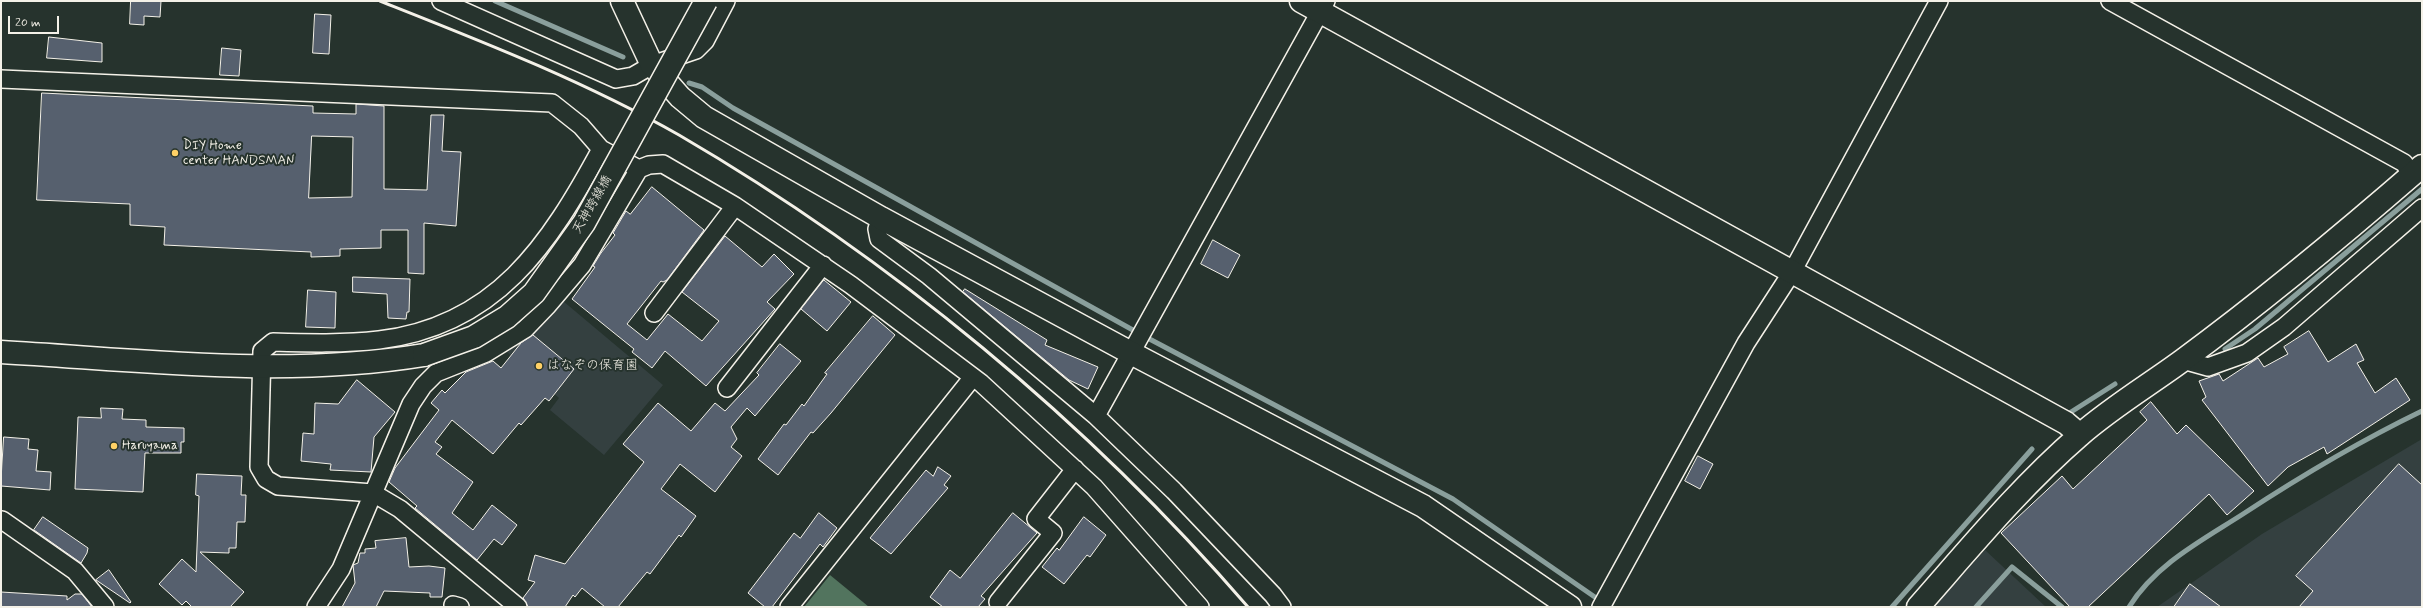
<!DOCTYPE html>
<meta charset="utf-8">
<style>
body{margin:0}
#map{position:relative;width:2423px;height:608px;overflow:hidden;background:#26332d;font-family:Mynerve,sans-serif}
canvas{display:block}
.frame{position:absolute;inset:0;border:2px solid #f4f1e8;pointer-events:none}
.scale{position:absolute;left:8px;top:16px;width:51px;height:18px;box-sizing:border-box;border:2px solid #f4f1e8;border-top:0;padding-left:5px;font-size:12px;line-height:14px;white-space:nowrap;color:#f4f1e8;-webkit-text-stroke:3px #26332d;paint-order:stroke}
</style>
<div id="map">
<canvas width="2423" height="608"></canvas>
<div class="frame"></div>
<div class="scale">20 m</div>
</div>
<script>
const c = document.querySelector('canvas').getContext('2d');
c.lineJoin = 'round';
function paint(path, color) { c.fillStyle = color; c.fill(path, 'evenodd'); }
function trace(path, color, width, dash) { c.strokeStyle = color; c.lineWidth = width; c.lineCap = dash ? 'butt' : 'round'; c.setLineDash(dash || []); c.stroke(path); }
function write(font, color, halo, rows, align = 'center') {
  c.font = font + ' Mynerve,"Klee One",sans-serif'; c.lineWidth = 4; c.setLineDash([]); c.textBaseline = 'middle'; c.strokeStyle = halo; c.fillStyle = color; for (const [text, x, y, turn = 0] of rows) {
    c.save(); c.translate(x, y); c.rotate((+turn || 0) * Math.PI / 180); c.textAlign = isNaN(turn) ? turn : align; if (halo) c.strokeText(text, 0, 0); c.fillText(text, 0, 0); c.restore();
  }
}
paint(new Path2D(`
 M 563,301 L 663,385 L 604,455 L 550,410 L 559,398 L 507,352 L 531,335 Z
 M 2422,439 L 2422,607 L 2157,607 L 2262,534 Z
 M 1985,550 L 2046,607 L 1934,607 Z`), '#344040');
paint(new Path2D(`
 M 830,575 L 869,607 L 804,607 Z`), '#52745e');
trace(new Path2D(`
 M 495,1 L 623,57
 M 689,83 L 702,87 L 733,108 L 1140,334 L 1453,499 L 1602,602
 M 2225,349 L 2255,329 L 2422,189
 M 2071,412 L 2115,384
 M 1892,607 L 2032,449
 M 1976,607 L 2012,567 L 2062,607
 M 2129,607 C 2156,564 2201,541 2243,514 C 2301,476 2360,441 2422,411`), '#8a9f9c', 5);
const building = new Path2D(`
 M 131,1 L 161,1 L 160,17 L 144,16 L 144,25 L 130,24 Z
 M 315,14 L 331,15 L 329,54 L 313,53 Z
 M 49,37 L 102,43 L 102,62 L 47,58 Z
 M 222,48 L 241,50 L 239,76 L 220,75 Z
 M 42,93 L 313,106 L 313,113 L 356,114 L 356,104 L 384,106 L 384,189 L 427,190 L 431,115 L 444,115 L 442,151 L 461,152 L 456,226 L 424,223 L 424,274 L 408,273 L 408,230 L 381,230 L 381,248 L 340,249 L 340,256 L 311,257 L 311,252 L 164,245 L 165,227 L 130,225 L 130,204 L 37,200 ZM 312,136 L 353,137 L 352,197 L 309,198 Z
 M 652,187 L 704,230 L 667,280 L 663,282 L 661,281 L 627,324 L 647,340 L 668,314 L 702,341 L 719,321 L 682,292 L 725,236 L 762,267 L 774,254 L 794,274 L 767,302 L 775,309 L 706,386 L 665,351 L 652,368 L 632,352 L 634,349 L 572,299 L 595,267 L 593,266 L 601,253 L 615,235 L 613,233 L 626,211 L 630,214 Z
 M 1213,240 L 1240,255 L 1228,278 L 1201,264 Z
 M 353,277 L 410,279 L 409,312 L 407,312 L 406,319 L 388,318 L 387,294 L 353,292 Z
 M 824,280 L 851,302 L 827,331 L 801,309 Z
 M 965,289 L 1047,340 L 1045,345 L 1098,367 L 1088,389 L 1069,380 L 963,292 Z
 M 308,290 L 336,292 L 335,328 L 306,327 Z
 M 873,316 L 895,335 L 831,413 L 813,433 L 811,432 L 778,475 L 758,459 L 784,424 L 786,425 L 802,404 L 804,406 L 827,374 L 825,373 Z
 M 2309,331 L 2328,362 L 2356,344 L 2364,360 L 2357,363 L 2375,393 L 2396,378 L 2410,400 L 2327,454 L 2324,447 L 2288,467 L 2268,486 L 2202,400 L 2206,397 L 2199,381 L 2219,374 L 2223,381 L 2258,358 L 2264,367 L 2288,354 L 2284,347 Z
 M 533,335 L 574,369 L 549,401 L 545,398 L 521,425 L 519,423 L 493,454 L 452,420 L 435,442 L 442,447 L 436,454 L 473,482 L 452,513 L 473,530 L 492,505 L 517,525 L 502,545 L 494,539 L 477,560 L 415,508 L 417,506 L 389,482 L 395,468 L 439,410 L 431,403 L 442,390 L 445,393 L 466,372 L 493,361 L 501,368 L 521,343 Z
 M 780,344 L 801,361 L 755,416 L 747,408 L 731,427 L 737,439 L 731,447 L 742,456 L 715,492 L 680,464 L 661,489 L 696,516 L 681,537 L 679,535 L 650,574 L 647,572 L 618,607 L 605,607 L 582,588 L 575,597 L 573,595 L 565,607 L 528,607 L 523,598 L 535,582 L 528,580 L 535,555 L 565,564 L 644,462 L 623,444 L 658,403 L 691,431 L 715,403 L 725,411 L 759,375 L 757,373 Z
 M 357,380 L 395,412 L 374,437 L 371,472 L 330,470 L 331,464 L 301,461 L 303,433 L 314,434 L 315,403 L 338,404 Z
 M 2151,402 L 2177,434 L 2186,425 L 2254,491 L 2227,515 L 2209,494 L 2088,607 L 2070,607 L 2001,533 L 2062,476 L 2073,489 L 2147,420 L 2140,412 Z
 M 101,408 L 123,409 L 122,419 L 146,420 L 146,427 L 184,428 L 184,442 L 181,442 L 181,453 L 145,453 L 143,492 L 75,489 L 78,417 L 101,418 Z
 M 4,437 L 29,439 L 28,449 L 38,450 L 36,471 L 51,472 L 50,490 L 1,486 Z
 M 1698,456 L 1713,464 L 1700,489 L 1685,481 Z
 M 2399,464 L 2422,485 L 2422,607 L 2299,607 L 2313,591 L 2296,576 Z
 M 938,467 L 951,476 L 944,485 L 948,488 L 891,554 L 870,538 L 926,470 L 933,476 Z
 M 197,474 L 242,476 L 241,495 L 246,495 L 245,522 L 237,522 L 236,548 L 229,548 L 229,553 L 200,552 L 244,592 L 230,607 L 192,607 L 186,601 L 182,605 L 159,584 L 182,559 L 196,572 L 199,496 L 196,495 Z
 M 819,513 L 837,528 L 823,547 L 820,544 L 772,607 L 765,607 L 748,593 L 794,533 L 800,538 Z
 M 1013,513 L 1037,533 L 981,596 L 985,599 L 978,607 L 943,607 L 930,597 L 950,570 L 960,578 Z
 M 43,517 L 88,548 L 87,553 L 81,563 L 34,530 Z
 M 1084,517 L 1106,535 L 1090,557 L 1087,555 L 1064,584 L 1042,567 L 1057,548 L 1059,550 Z
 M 406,538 L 409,567 L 429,566 L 445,568 L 442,597 L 430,597 L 430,593 L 384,591 L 376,607 L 342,607 L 355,583 L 353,565 L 358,563 L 360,553 L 365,553 L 365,549 L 376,548 L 375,541 Z
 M 109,570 L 131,602 L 130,603 L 96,580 Z
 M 2190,584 L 2221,607 L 2174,607 Z
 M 1,592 L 67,596 L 67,600 L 75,594 L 82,594 L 92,607 L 1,607 Z`);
paint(building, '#56606e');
trace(building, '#f4f1e8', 1);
const minor = new Path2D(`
 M 441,1 L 616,79 L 633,76 L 652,65 L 696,50 L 705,41 L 726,1
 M 2110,1 L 2404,163 L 2412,175
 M 1,79 L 552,103 L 581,126 L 601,149 L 639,169 L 649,165 L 663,164 L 735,206 L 851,285 L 981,383 L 1094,487 L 1200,607
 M 881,218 L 877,229 L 879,239 L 929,276 L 1096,416 L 1174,491 L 1273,595 L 1282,607
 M 654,313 L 735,206
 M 2183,360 L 2208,367 L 2247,353 L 2284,327 L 2422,208
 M 727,388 L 823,265
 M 1096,416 L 1326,1
 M 2,520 L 75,571 L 105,607
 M 998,602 L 1053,533 L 1036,519 L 1075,469
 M 453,605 L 460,607
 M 316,607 L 341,569 L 411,404 L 423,386 L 436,373 L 486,353 L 525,329 L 548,305 L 582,265 L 639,169
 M 518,607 L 400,509 L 373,493 L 278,486 L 266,479 L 259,467 L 262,351 L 273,342 C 308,343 344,344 379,340 C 496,326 549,245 601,149
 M 789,607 L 973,377
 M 1601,607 L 1746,343 L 1792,272 L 1939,1`);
const tertiary = new Path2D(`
 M 622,1 L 652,65 L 680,97 L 704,117 L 881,218 L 1131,353 L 1423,506 L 1570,607
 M 1301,1 L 2066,423 L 2080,435
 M 1,352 C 141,360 284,378 424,355
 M 1918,607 C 1970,548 2020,487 2080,435 C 2112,407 2149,385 2183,360 C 2266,299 2345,233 2422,166`);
trace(minor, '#f4f1e8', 20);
trace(tertiary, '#f4f1e8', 25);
trace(minor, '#26332d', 17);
trace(tertiary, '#26332d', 22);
trace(new Path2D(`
 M 380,1 C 481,41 584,81 679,135 C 890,258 1088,422 1248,607`), '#f4f1e8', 3);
const tertiaryBridge = new Path2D(`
 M 424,355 L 474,337 L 507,317 L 534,293 L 584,223 L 706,1`);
trace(tertiaryBridge, '#f4f1e8', 25, []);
trace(tertiaryBridge, '#26332d', 22);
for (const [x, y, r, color] of [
 [175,153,4,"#ffd166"],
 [539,366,4,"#ffd166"],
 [114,446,4,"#ffd166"]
]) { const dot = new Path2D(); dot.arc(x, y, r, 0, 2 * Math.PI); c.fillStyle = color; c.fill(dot); trace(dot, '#26332d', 1.5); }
write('13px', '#f4f1e8', '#26332d', [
 ["DIY Home",183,146],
 ["center HANDSMAN",183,161],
 ["はなぞの保育園",547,366],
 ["Haruyama",122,446]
], 'left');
write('13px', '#f4f1e8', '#26332d', [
 ["天神跨線橋",593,205,-60]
]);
</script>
